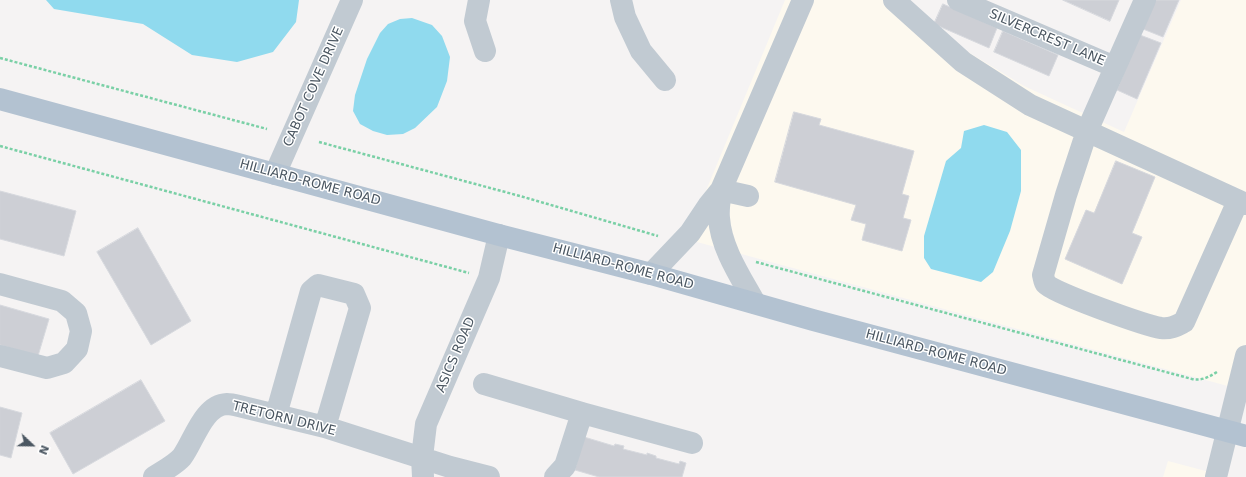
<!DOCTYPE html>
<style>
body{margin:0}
#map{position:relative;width:1246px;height:477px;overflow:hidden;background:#f5f3f3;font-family:"DejaVu Sans",sans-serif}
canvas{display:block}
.north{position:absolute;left:12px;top:425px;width:40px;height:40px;-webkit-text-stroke:3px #fff;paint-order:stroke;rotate:112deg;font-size:11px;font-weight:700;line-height:16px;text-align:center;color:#4a5661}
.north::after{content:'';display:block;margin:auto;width:14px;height:18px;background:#4a5661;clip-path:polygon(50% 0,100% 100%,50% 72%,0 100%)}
</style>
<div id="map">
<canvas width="1246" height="477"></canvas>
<div class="north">N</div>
</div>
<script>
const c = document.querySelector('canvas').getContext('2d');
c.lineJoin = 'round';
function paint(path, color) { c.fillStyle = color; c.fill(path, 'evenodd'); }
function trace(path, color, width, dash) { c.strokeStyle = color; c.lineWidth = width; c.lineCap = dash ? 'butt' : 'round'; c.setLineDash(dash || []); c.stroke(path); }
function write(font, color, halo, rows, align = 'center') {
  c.font = font + ' "DejaVu Sans",sans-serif'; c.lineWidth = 3; c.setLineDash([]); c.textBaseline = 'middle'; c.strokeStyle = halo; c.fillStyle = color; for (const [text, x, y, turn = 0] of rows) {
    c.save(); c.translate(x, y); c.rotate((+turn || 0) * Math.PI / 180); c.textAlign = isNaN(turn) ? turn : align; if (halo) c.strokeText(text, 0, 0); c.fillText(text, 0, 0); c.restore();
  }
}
paint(new Path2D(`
 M 785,0 L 883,0 L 1024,86 L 1124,132 L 1181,0 L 1246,0 L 1246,391 L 686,239 Z
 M 1168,461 L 1217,474 L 1229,477 L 1163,477 Z`), '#fdf9ef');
paint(new Path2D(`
 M 46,0 L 299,0 L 296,22 L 273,52 L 237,62 L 192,55 L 143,24 L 54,9 Z
 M 412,18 L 432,25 L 442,36 L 450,57 L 447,81 L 437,107 L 415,128 L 403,134 L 387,135 L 373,131 L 360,124 L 353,111 L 355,95 L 367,59 L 380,33 L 388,24 L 400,19 Z
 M 984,125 L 1007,132 L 1021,150 L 1021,191 L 1010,231 L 993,272 L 981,282 L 931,269 L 924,258 L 924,236 L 946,161 L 961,148 L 964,131 Z`), '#90daee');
const building = new Path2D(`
 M 1063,0 L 1119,0 L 1110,21 Z
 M 1155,0 L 1179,0 L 1163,37 L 1143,29 Z
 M 943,4 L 997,28 L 989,48 L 934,24 Z
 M 1003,31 L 1058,55 L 1049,76 L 994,52 Z
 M 1140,35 L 1161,43 L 1137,99 L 1117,90 Z
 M 794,112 L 821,119 L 819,125 L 914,151 L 902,194 L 909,196 L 903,218 L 911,220 L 902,251 L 862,240 L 866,224 L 851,220 L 856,205 L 775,182 Z
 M 1116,161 L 1155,177 L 1132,233 L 1142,237 L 1122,284 L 1065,259 L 1086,210 L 1094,213 Z
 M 0,191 L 76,211 L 64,256 L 0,239 Z
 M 138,228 L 191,321 L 151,345 L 97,252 Z
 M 0,305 L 49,319 L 38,356 L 0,345 Z
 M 141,380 L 165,421 L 73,474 L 50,433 Z
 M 0,407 L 22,413 L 11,458 L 0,455 Z
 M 584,437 L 614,446 L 615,444 L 624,446 L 623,449 L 647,455 L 647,453 L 656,456 L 656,458 L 679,464 L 680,461 L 686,463 L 682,477 L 599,477 L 575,470 Z`);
paint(building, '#cdcfd5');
trace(building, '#d7d9de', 1);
trace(new Path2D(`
 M 0,58 L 267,129
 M 319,142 L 520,196 L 658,236
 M 0,146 L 469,273
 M 756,262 L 1192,379 C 1202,381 1209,377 1217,372`), '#7ad0a6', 2.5, [3, 2]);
trace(new Path2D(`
 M 479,0 L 475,21 L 485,51
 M 621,0 L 625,17 L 641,51 L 665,80
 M 894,0 L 963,62 L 1030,105 L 1246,204
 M 958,0 L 1115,67
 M 1145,0 L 1087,131 L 1066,195 L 1043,275 C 1044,278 1044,282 1046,284 C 1053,293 1147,326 1161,328 C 1171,329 1176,326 1184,322 L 1238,201
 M 275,174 L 352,0
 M 721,190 C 720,199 718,209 719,218 C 721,248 740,276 755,303
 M 721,190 L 748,196
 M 651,274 L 690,233 L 708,206 L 721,190 L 803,0
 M 0,284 L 62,301 L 76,313 L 81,331 L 77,349 L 64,363 L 47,368 L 0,356
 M 484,384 L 582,413 L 565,466 L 555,477
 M 582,413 L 692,443
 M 276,415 L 311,291 L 318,285 L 354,294 L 360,308 L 325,427
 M 154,477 C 163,471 175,465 182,457 C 194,441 203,405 227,404 C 231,404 235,405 239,406 L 325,427 L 450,467 L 489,477
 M 423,477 L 422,457 L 426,424 L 489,278 L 499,235
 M 1216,477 L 1246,356`), '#c1cad2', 22);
trace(new Path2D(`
 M 0,99 L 499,235 L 651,274 L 813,320 L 1246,436`), '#b3c2d1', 22);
write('13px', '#4a5661', '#fff', [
 ["SILVERCREST LANE",1047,38,23],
 ["CABOT COVE DRIVE",314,87,-66],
 ["HILLIARD-ROME ROAD",310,183,15],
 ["HILLIARD-ROME ROAD",623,267,15],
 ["HILLIARD-ROME ROAD",936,353,15],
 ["ASICS ROAD",456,355,-67],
 ["TRETORN DRIVE",284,419,14]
]);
</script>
